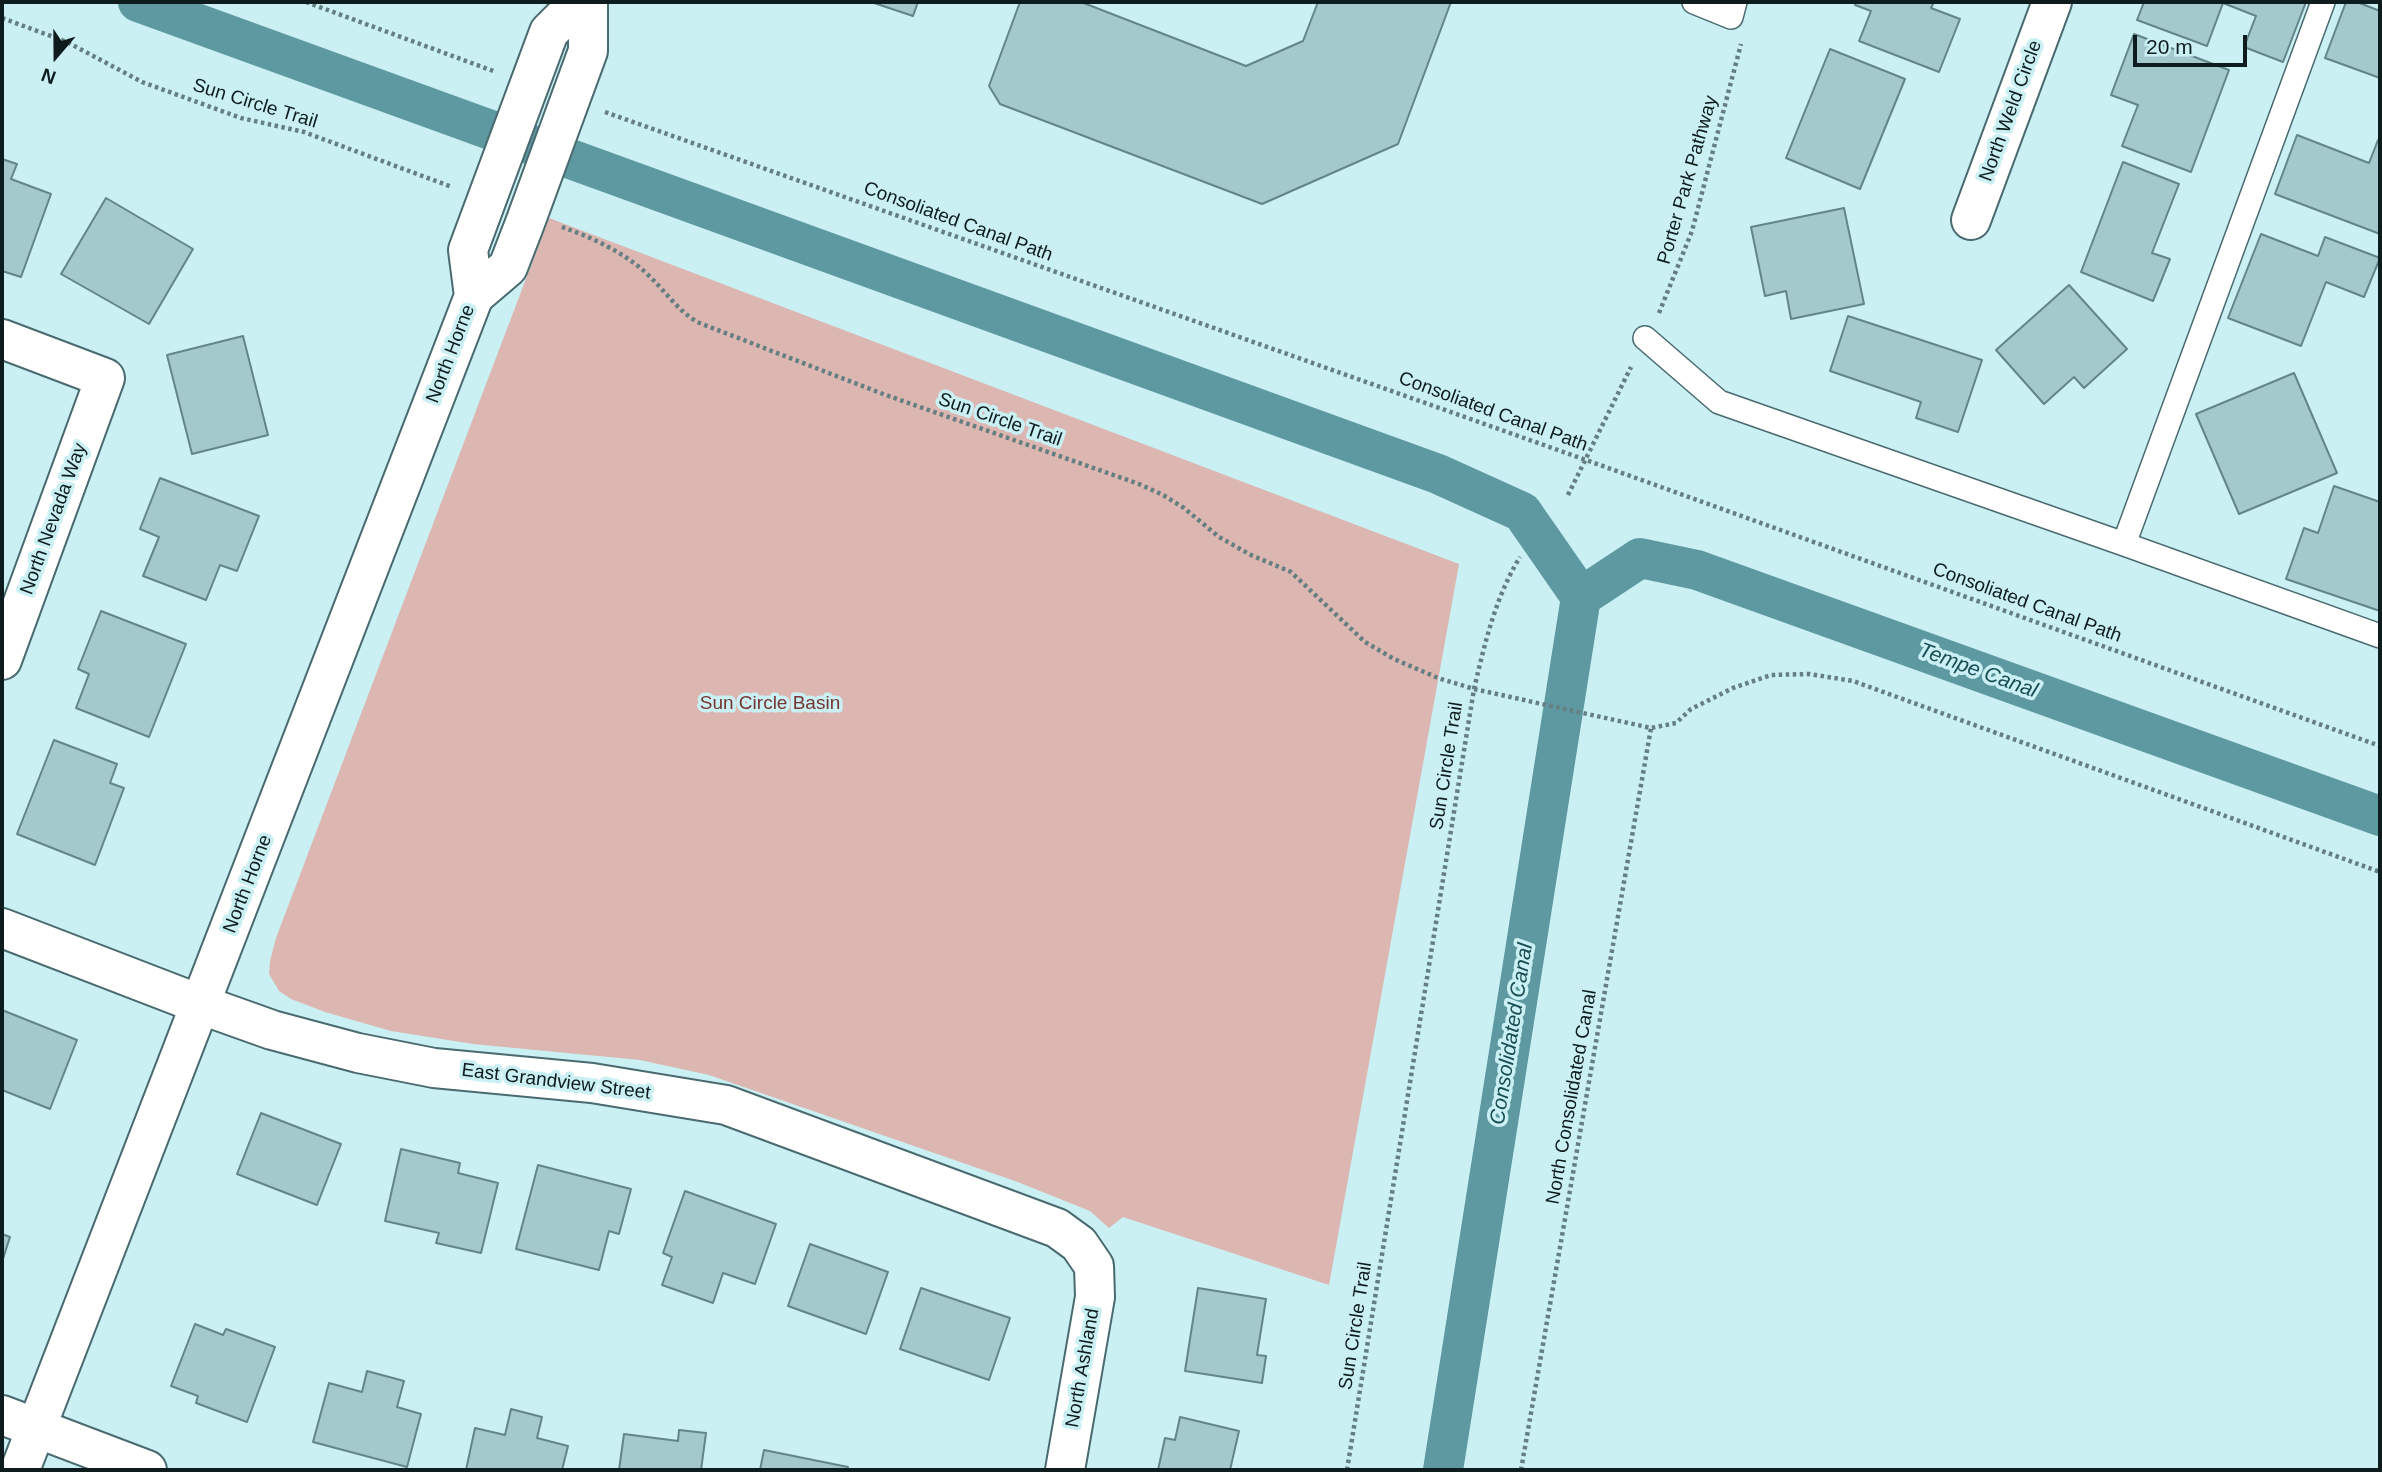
<!DOCTYPE html>
<style>
body{margin:0}
#map{position:relative;width:2382px;height:1472px;overflow:hidden;background:#caf0f4;font-family:Arial,sans-serif}
canvas{display:block}
.frame{position:absolute;inset:0;border:4px solid #0e1c1d;pointer-events:none}
.north{position:absolute;left:21px;top:21px;width:70px;height:70px;-webkit-text-stroke:5px #caf0f4;paint-order:stroke;rotate:200deg;font-size:19px;font-weight:700;line-height:28px;text-align:center;color:#0e1c1d}
.north::after{content:'';display:block;margin:auto;width:24px;height:32px;background:#0e1c1d;clip-path:polygon(50% 0,100% 100%,50% 72%,0 100%)}
.scale{position:absolute;left:2133px;top:35px;width:114px;height:32px;box-sizing:border-box;border:4px solid #0e1c1d;border-top:0;padding-left:9px;font-size:21px;line-height:24px;white-space:nowrap;color:#0e1c1d;-webkit-text-stroke:5px #caf0f4;paint-order:stroke}
</style>
<div id="map">
<canvas width="2382" height="1472"></canvas>
<div class="frame"></div>
<div class="north">N</div>
<div class="scale">20 m</div>
</div>
<script>
const c = document.querySelector('canvas').getContext('2d');
c.lineJoin = 'round';
function paint(path, color) { c.fillStyle = color; c.fill(path, 'evenodd'); }
function trace(path, color, width, dash) { c.strokeStyle = color; c.lineWidth = width; c.lineCap = dash ? 'butt' : 'round'; c.setLineDash(dash || []); c.stroke(path); }
function write(font, color, halo, rows, align = 'center') {
  c.font = font + ' Arial,sans-serif'; c.lineWidth = 7; c.setLineDash([]); c.textBaseline = 'middle'; c.strokeStyle = halo; c.fillStyle = color; for (const [text, x, y, turn = 0] of rows) {
    c.save(); c.translate(x, y); c.rotate((+turn || 0) * Math.PI / 180); c.textAlign = isNaN(turn) ? turn : align; if (halo) c.strokeText(text, 0, 0); c.fillText(text, 0, 0); c.restore();
  }
}
paint(new Path2D(`
 M 549,218 L 1459,564 L 1329,1285 L 1123,1217 L 1109,1228 L 1090,1211 L 1015,1181 L 709,1075 L 640,1060 L 473,1044 L 391,1031 L 325,1012 L 291,999 L 279,991 L 269,974 L 270,961 L 276,938 Z`), '#dcb6b1');
trace(new Path2D(`
 M 138,2 L 1438,474 L 1522,512 L 1581,597
 M 1581,597 L 1640,558 L 1697,570 L 2380,816
 M 1443,1470 L 1581,597`), '#5e98a0', 40);
const building = new Path2D(`
 M 871,2 L 918,2 L 913,16 Z
 M 1020,2 L 1081,2 L 1246,66 L 1303,41 L 1318,2 L 1451,2 L 1398,144 L 1262,204 L 1000,104 L 989,86 Z
 M 1856,2 L 1934,2 L 1931,8 L 1960,19 L 1939,72 L 1859,41 L 1871,11 L 1855,5 Z
 M 2144,2 L 2306,2 L 2283,62 L 2244,47 L 2256,16 L 2223,3 L 2207,46 L 2137,20 Z
 M 2346,2 L 2357,2 L 2380,11 L 2380,78 L 2325,58 Z
 M 2134,34 L 2229,70 L 2191,172 L 2122,146 L 2138,105 L 2111,95 Z
 M 1830,49 L 1905,79 L 1860,189 L 1786,158 Z
 M 2297,135 L 2369,163 L 2378,140 L 2380,140 L 2380,234 L 2275,194 Z
 M 2,159 L 17,164 L 11,179 L 51,194 L 21,277 L 2,271 Z
 M 2123,162 L 2179,184 L 2152,253 L 2170,259 L 2153,301 L 2081,272 Z
 M 106,198 L 193,249 L 149,324 L 61,274 Z
 M 1844,208 L 1864,304 L 1791,319 L 1786,291 L 1765,296 L 1751,227 Z
 M 2261,234 L 2318,256 L 2325,237 L 2380,258 L 2364,297 L 2326,282 L 2301,346 L 2228,318 Z
 M 2069,285 L 2127,349 L 2084,388 L 2074,377 L 2044,404 L 1996,350 Z
 M 1848,316 L 1982,360 L 1958,432 L 1916,418 L 1921,402 L 1830,371 Z
 M 243,336 L 268,435 L 192,454 L 167,355 Z
 M 2294,373 L 2337,473 L 2239,514 L 2196,414 Z
 M 160,478 L 259,516 L 237,571 L 220,565 L 206,600 L 143,576 L 159,537 L 140,529 Z
 M 2334,486 L 2380,502 L 2380,611 L 2286,579 L 2304,528 L 2318,533 Z
 M 101,611 L 186,644 L 149,737 L 76,708 L 89,674 L 78,669 Z
 M 54,740 L 117,764 L 110,783 L 124,788 L 95,865 L 17,834 Z
 M 2,1010 L 77,1040 L 50,1109 L 2,1090 Z
 M 261,1113 L 341,1144 L 317,1205 L 237,1174 Z
 M 401,1149 L 460,1163 L 458,1173 L 498,1183 L 481,1253 L 436,1243 L 439,1233 L 385,1221 Z
 M 538,1165 L 631,1189 L 619,1234 L 609,1231 L 599,1270 L 516,1249 Z
 M 685,1191 L 776,1224 L 755,1284 L 723,1273 L 713,1303 L 662,1285 L 672,1257 L 663,1253 Z
 M 2,1234 L 10,1237 L 2,1262 Z
 M 810,1244 L 888,1272 L 866,1334 L 788,1306 Z
 M 921,1288 L 1010,1318 L 989,1380 L 900,1349 Z
 M 1198,1288 L 1266,1299 L 1257,1355 L 1266,1356 L 1262,1383 L 1185,1371 Z
 M 195,1324 L 223,1335 L 226,1329 L 275,1347 L 247,1422 L 196,1403 L 198,1396 L 171,1386 Z
 M 367,1371 L 404,1381 L 397,1407 L 421,1414 L 407,1467 L 313,1442 L 329,1383 L 362,1392 Z
 M 511,1409 L 542,1417 L 537,1438 L 568,1446 L 562,1470 L 466,1470 L 475,1428 L 505,1435 Z
 M 1180,1417 L 1239,1431 L 1230,1470 L 1158,1470 L 1165,1438 L 1175,1440 Z
 M 679,1430 L 706,1433 L 701,1470 L 619,1470 L 624,1434 L 678,1441 Z
 M 764,1450 L 848,1467 L 847,1470 L 760,1470 Z`);
paint(building, '#a4c9cd');
trace(building, '#628589', 2);
const service = new Path2D(`
 M 1694,2 L 1731,17 L 1735,2
 M 1645,338 L 1719,402 L 2124,544 L 2380,636
 M 2124,544 L 2323,2`);
const minor = new Path2D(`
 M 1971,220 L 2052,2
 M 2,339 L 105,378 L 2,660
 M 2,928 L 202,1005 L 272,1030 L 358,1053 L 434,1068 L 592,1083 L 726,1105 L 1057,1228 L 1079,1244 L 1094,1266 L 1095,1297 L 1065,1470
 M 2,1415 L 147,1470`);
const tertiary = new Path2D(`
 M 474,296 L 508,267 L 525,223 L 588,51 L 588,2
 M 20,1470 L 474,296 L 468,250 L 549,32 L 579,2`);
trace(service, '#496a6f', 26);
trace(minor, '#496a6f', 42);
trace(tertiary, '#496a6f', 42);
trace(new Path2D(`
 M 306,2 L 496,72
 M 2,18 L 67,42 L 142,82 L 241,118 L 304,132 L 452,187
 M 605,112 L 1586,460 L 2380,746
 M 562,227 C 591,237 623,252 645,272 C 664,289 676,309 697,322 L 883,394 L 1139,484 L 1163,495 L 1184,508 L 1219,537 L 1251,555 L 1291,572 L 1365,642 L 1394,659 L 1438,678 L 1474,689 L 1651,728 L 1676,723 L 1691,709 L 1733,688 L 1771,675 L 1809,674 L 1853,681 L 2380,872
 M 1659,313 L 1692,231 L 1741,44
 M 1568,495 L 1631,367
 M 1347,1470 L 1474,689 C 1485,643 1495,598 1520,557
 M 1521,1470 L 1651,728`), '#657e80', 4.5, [3.5, 3.5]);
trace(service, '#fff', 23);
trace(minor, '#fff', 38);
trace(tertiary, '#fff', 38);
write('19px', '#0e1c1d', '#caf0f4', [
 ["Sun Circle Trail",255,104,17],
 ["North Weld Circle",2011,111,-70],
 ["Porter Park Pathway",1688,180,-74],
 ["Consoliated Canal Path",958,222,20],
 ["North Horne",451,354,-69],
 ["Consoliated Canal Path",1493,412,20],
 ["Sun Circle Trail",1000,420,19],
 ["North Nevada Way",54,519,-70],
 ["Consoliated Canal Path",2027,603,20],
 ["Sun Circle Trail",1447,766,-81],
 ["North Horne",248,884,-69],
 ["East Grandview Street",556,1082,7],
 ["North Consolidated Canal",1572,1097,-80],
 ["Sun Circle Trail",1356,1326,-81],
 ["North Ashland",1083,1368,-80]
]);
write('19px', '#753530', '#caf0f4', [
 ["Sun Circle Basin",770,704]
]);
write('italic 21px', '#194e54', '#caf0f4', [
 ["Tempe Canal",1978,671,20],
 ["Consolidated Canal",1512,1034,-81]
]);
</script>
